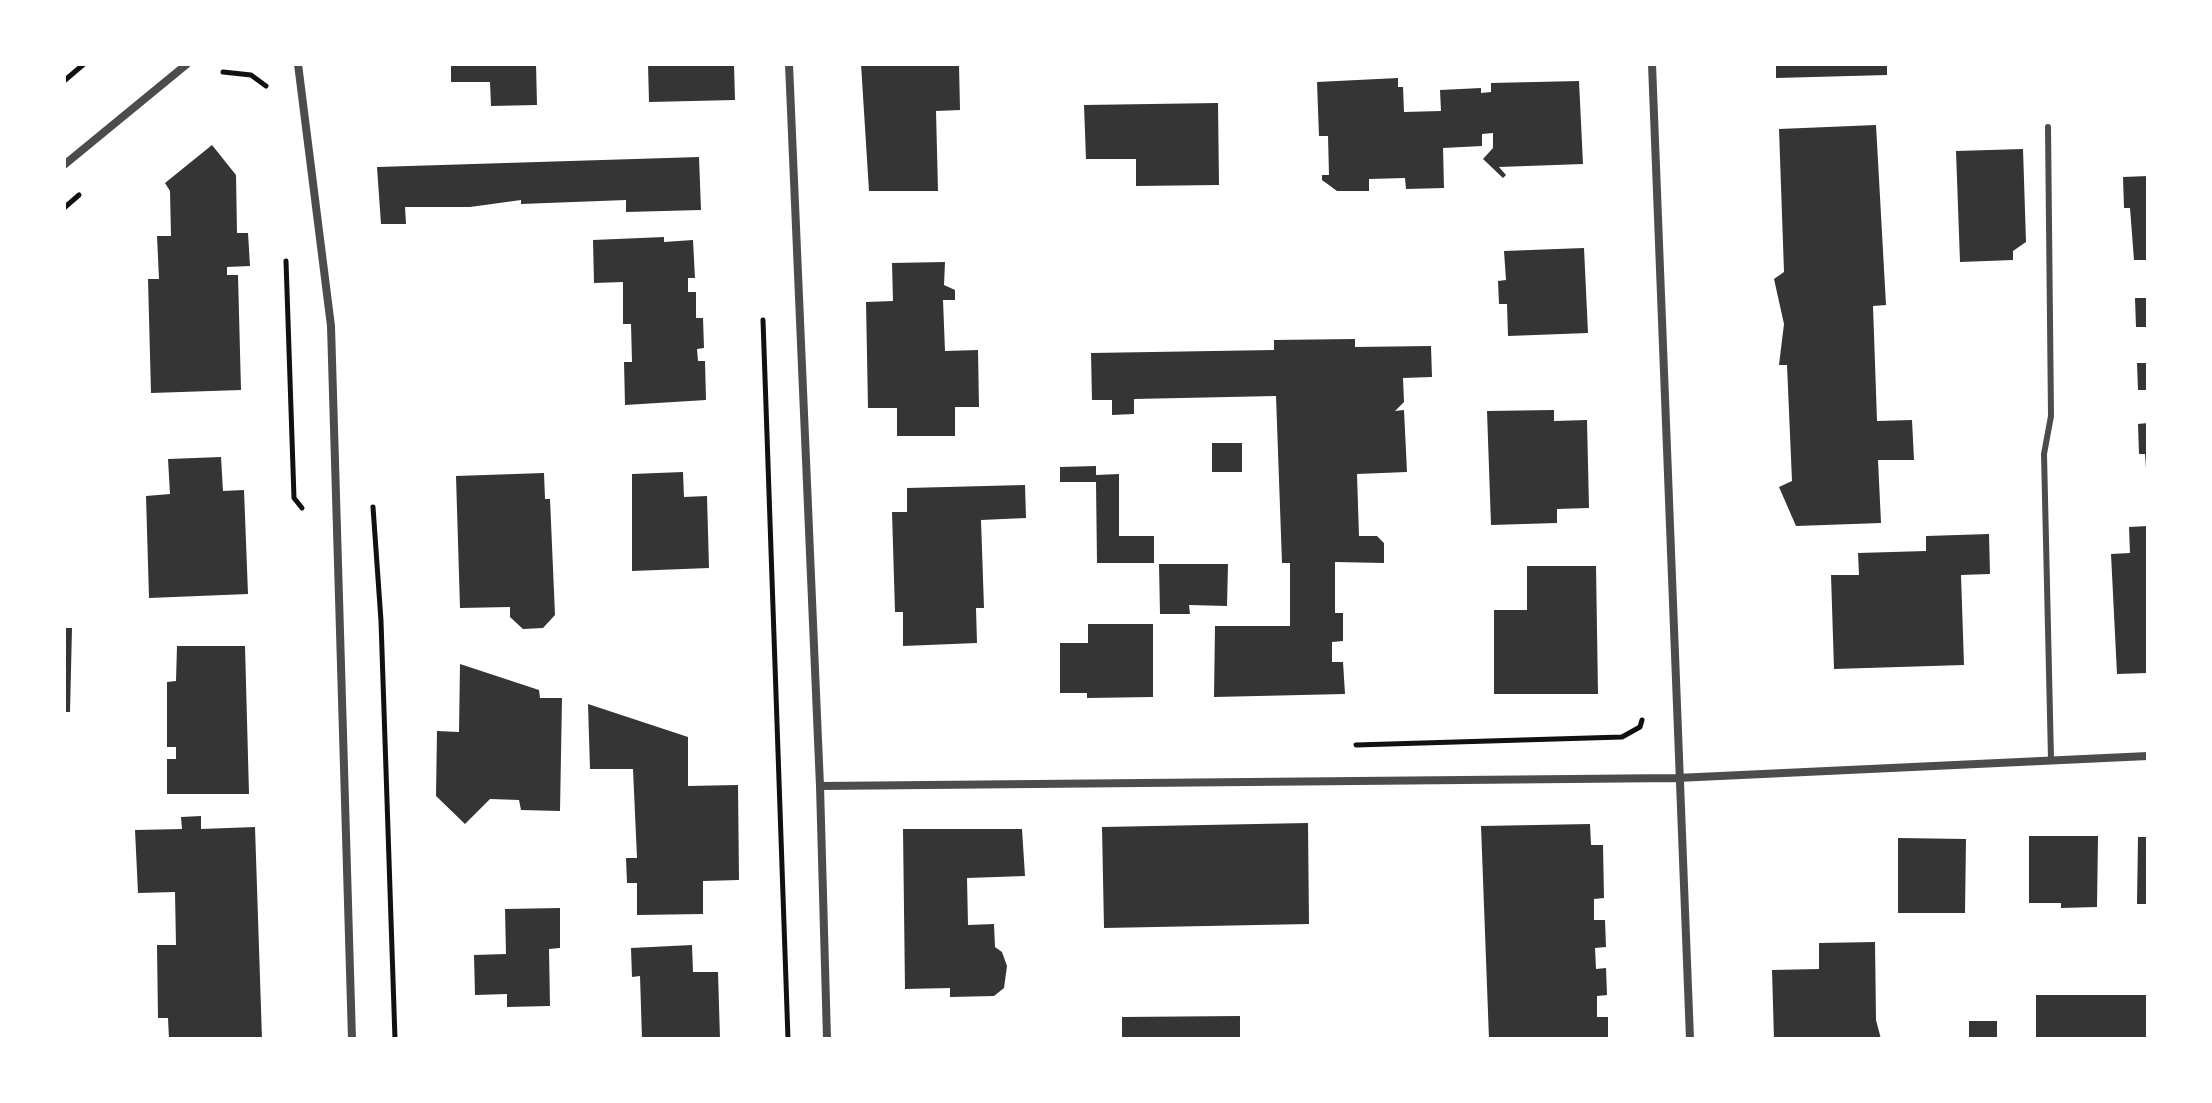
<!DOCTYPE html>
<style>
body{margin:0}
#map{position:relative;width:2212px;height:1103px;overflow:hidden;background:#fff;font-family:Raleway,sans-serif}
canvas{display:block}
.frame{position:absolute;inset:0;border:66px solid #fff;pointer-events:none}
</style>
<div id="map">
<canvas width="2212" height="1103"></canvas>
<div class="frame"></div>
</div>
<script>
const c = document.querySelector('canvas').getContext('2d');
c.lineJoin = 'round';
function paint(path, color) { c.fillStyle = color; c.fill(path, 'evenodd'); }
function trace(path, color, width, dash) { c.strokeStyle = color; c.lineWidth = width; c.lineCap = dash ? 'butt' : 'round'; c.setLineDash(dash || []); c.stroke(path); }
paint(new Path2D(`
 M 451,64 L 536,64 L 537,105 L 491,106 L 490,82 L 451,82 Z
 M 648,64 L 734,64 L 735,100 L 649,102 Z
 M 861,64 L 959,64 L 960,110 L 936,111 L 938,191 L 869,191 Z
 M 1776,64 L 1887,64 L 1887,75 L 1776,78 Z
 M 1398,78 L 1398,87 L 1403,87 L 1404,112 L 1441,111 L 1440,90 L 1481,88 L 1481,93 L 1491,92 L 1491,83 L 1579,81 L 1583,164 L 1499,167 L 1506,175 L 1503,178 L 1483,159 L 1493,148 L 1493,133 L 1482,134 L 1482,146 L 1443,148 L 1444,188 L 1406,189 L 1405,178 L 1369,179 L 1369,191 L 1337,191 L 1322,180 L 1322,175 L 1329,175 L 1328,136 L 1319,136 L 1317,82 Z
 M 1218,103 L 1219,185 L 1136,186 L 1136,159 L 1086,159 L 1084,105 Z
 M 1876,125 L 1886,305 L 1873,306 L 1877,421 L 1912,420 L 1914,460 L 1878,460 L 1881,523 L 1796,526 L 1779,487 L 1792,481 L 1787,365 L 1779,365 L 1784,324 L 1774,279 L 1784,272 L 1779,129 Z
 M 212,145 L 236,175 L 237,233 L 248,233 L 250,266 L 227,267 L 227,275 L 238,275 L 241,390 L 151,393 L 148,279 L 159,279 L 157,236 L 171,236 L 170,191 L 165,183 Z
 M 2023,149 L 2026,242 L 2013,251 L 2013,260 L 1960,262 L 1956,151 Z
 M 699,157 L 701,210 L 626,212 L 626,200 L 521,204 L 521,200 L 470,207 L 405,207 L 406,224 L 381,224 L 377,167 Z
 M 2148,176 L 2148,260 L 2134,260 L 2130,208 L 2124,208 L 2123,177 Z
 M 664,237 L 664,242 L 693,240 L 695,278 L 688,278 L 688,292 L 696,292 L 696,318 L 703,318 L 704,348 L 697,349 L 698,361 L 705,361 L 706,400 L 625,405 L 624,362 L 632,362 L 631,324 L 623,324 L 623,282 L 594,283 L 593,240 Z
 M 1584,248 L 1588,333 L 1508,336 L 1507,304 L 1499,304 L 1498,281 L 1506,280 L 1504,251 Z
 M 945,262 L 944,285 L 955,290 L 955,300 L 943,300 L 945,351 L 978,350 L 979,407 L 955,407 L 955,436 L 897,436 L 897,408 L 868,408 L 866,302 L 893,301 L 892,263 Z
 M 2135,298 L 2148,298 L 2148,327 L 2136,327 Z
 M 1355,339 L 1355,347 L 1431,346 L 1432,377 L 1403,378 L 1404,402 L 1395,411 L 1404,410 L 1407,472 L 1357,474 L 1359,536 L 1377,536 L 1384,543 L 1384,563 L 1335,562 L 1335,613 L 1343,613 L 1343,641 L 1332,642 L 1332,662 L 1343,662 L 1345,694 L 1214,697 L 1215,626 L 1290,626 L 1290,563 L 1282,563 L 1276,396 L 1134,399 L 1134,414 L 1112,415 L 1112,400 L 1092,400 L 1091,353 L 1274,350 L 1274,340 Z
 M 2137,363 L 2148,363 L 2148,390 L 2138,390 Z
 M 1554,410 L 1554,421 L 1587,420 L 1589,508 L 1557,509 L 1557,523 L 1491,525 L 1487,411 Z
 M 2148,423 L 2148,468 L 2146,468 L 2145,454 L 2139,454 L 2138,424 Z
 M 1212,443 L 1242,443 L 1242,472 L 1212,472 Z
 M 221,457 L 223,491 L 244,490 L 248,594 L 149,598 L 146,496 L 170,494 L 168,459 Z
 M 1096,466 L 1096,475 L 1119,474 L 1119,536 L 1154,536 L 1154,563 L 1097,563 L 1096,482 L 1060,482 L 1060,467 Z
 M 683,472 L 684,497 L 707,496 L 709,568 L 632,571 L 632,474 Z
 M 544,473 L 545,499 L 550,499 L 555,615 L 543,628 L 523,629 L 510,617 L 510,607 L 460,608 L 456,476 Z
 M 1025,485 L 1026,518 L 981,520 L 984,608 L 976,608 L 977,643 L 903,646 L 903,612 L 895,612 L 892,512 L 907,512 L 907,488 Z
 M 2148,526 L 2148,673 L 2117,674 L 2111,554 L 2130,553 L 2129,527 Z
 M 1989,534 L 1990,574 L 1961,575 L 1964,665 L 1834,669 L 1831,575 L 1859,575 L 1858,553 L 1926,551 L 1926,536 Z
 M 1159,564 L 1228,564 L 1227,606 L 1189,605 L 1190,614 L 1160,614 Z
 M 1527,566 L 1596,566 L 1598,694 L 1494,694 L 1494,610 L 1527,610 Z
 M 1088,624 L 1153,624 L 1153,697 L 1087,698 L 1087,693 L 1060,693 L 1060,643 L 1088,643 Z
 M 64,628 L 72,628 L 70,712 L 64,712 Z
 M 177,646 L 245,646 L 249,794 L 167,794 L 167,759 L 176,759 L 176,747 L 167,747 L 167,682 L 176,681 Z
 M 460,664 L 539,690 L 540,698 L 562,698 L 560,811 L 521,810 L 519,800 L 490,799 L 465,824 L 436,796 L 437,731 L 459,732 Z
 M 588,704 L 688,737 L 688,786 L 738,785 L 739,880 L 703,881 L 703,914 L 637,915 L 637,883 L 627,883 L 626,858 L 637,858 L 633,769 L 590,769 Z
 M 201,816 L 201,829 L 255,827 L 262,1039 L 169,1039 L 168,1018 L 158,1018 L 157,945 L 176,945 L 175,892 L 138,893 L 135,830 L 182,829 L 181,817 Z
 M 1308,823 L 1309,924 L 1104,928 L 1102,827 Z
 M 1590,824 L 1591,845 L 1603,845 L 1604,898 L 1594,899 L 1594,920 L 1605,920 L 1606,947 L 1595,948 L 1596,969 L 1606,968 L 1607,995 L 1597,996 L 1597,1017 L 1608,1017 L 1608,1039 L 1489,1039 L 1481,826 Z
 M 903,829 L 1022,829 L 1025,876 L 967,878 L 968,925 L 994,924 L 995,947 L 1002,952 L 1007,966 L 1004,988 L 994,996 L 950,997 L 950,988 L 905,989 Z
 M 2029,836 L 2098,836 L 2097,907 L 2061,908 L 2061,903 L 2029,903 Z
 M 2138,837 L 2148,837 L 2148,904 L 2137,904 Z
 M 1898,838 L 1966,839 L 1965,913 L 1898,913 Z
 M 560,908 L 560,948 L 549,949 L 550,1006 L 507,1007 L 507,994 L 475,995 L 474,955 L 506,954 L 505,909 Z
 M 1875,942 L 1876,1020 L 1881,1039 L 1774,1039 L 1772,970 L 1819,969 L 1819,943 Z
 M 692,945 L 693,972 L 718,972 L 720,1039 L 642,1039 L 640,976 L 632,977 L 631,948 Z
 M 2036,995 L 2148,995 L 2148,1039 L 2036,1039 Z
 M 1240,1016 L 1240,1039 L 1122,1039 L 1122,1017 Z
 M 1969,1021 L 1997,1021 L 1997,1039 L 1969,1039 Z`), '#353535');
trace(new Path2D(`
 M 223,72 L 251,75 L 266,86
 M 64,81 L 84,64
 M 64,208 L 79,195
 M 286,261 L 294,498 L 302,508
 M 763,320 L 788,1039
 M 373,507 L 381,621 L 395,1039
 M 1356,745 L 1622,737 L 1640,727 L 1642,720`), '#111', 5);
trace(new Path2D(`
 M 2048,127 L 2051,416 L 2044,454 L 2051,759`), '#4c4c4c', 6);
trace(new Path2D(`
 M 298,64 L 331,326 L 352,1039
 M 789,64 L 820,786 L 827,1039
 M 1652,64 L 1690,1039
 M 64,165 L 187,64
 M 820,786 L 1677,778 L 2148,756`), '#4c4c4c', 8);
</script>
